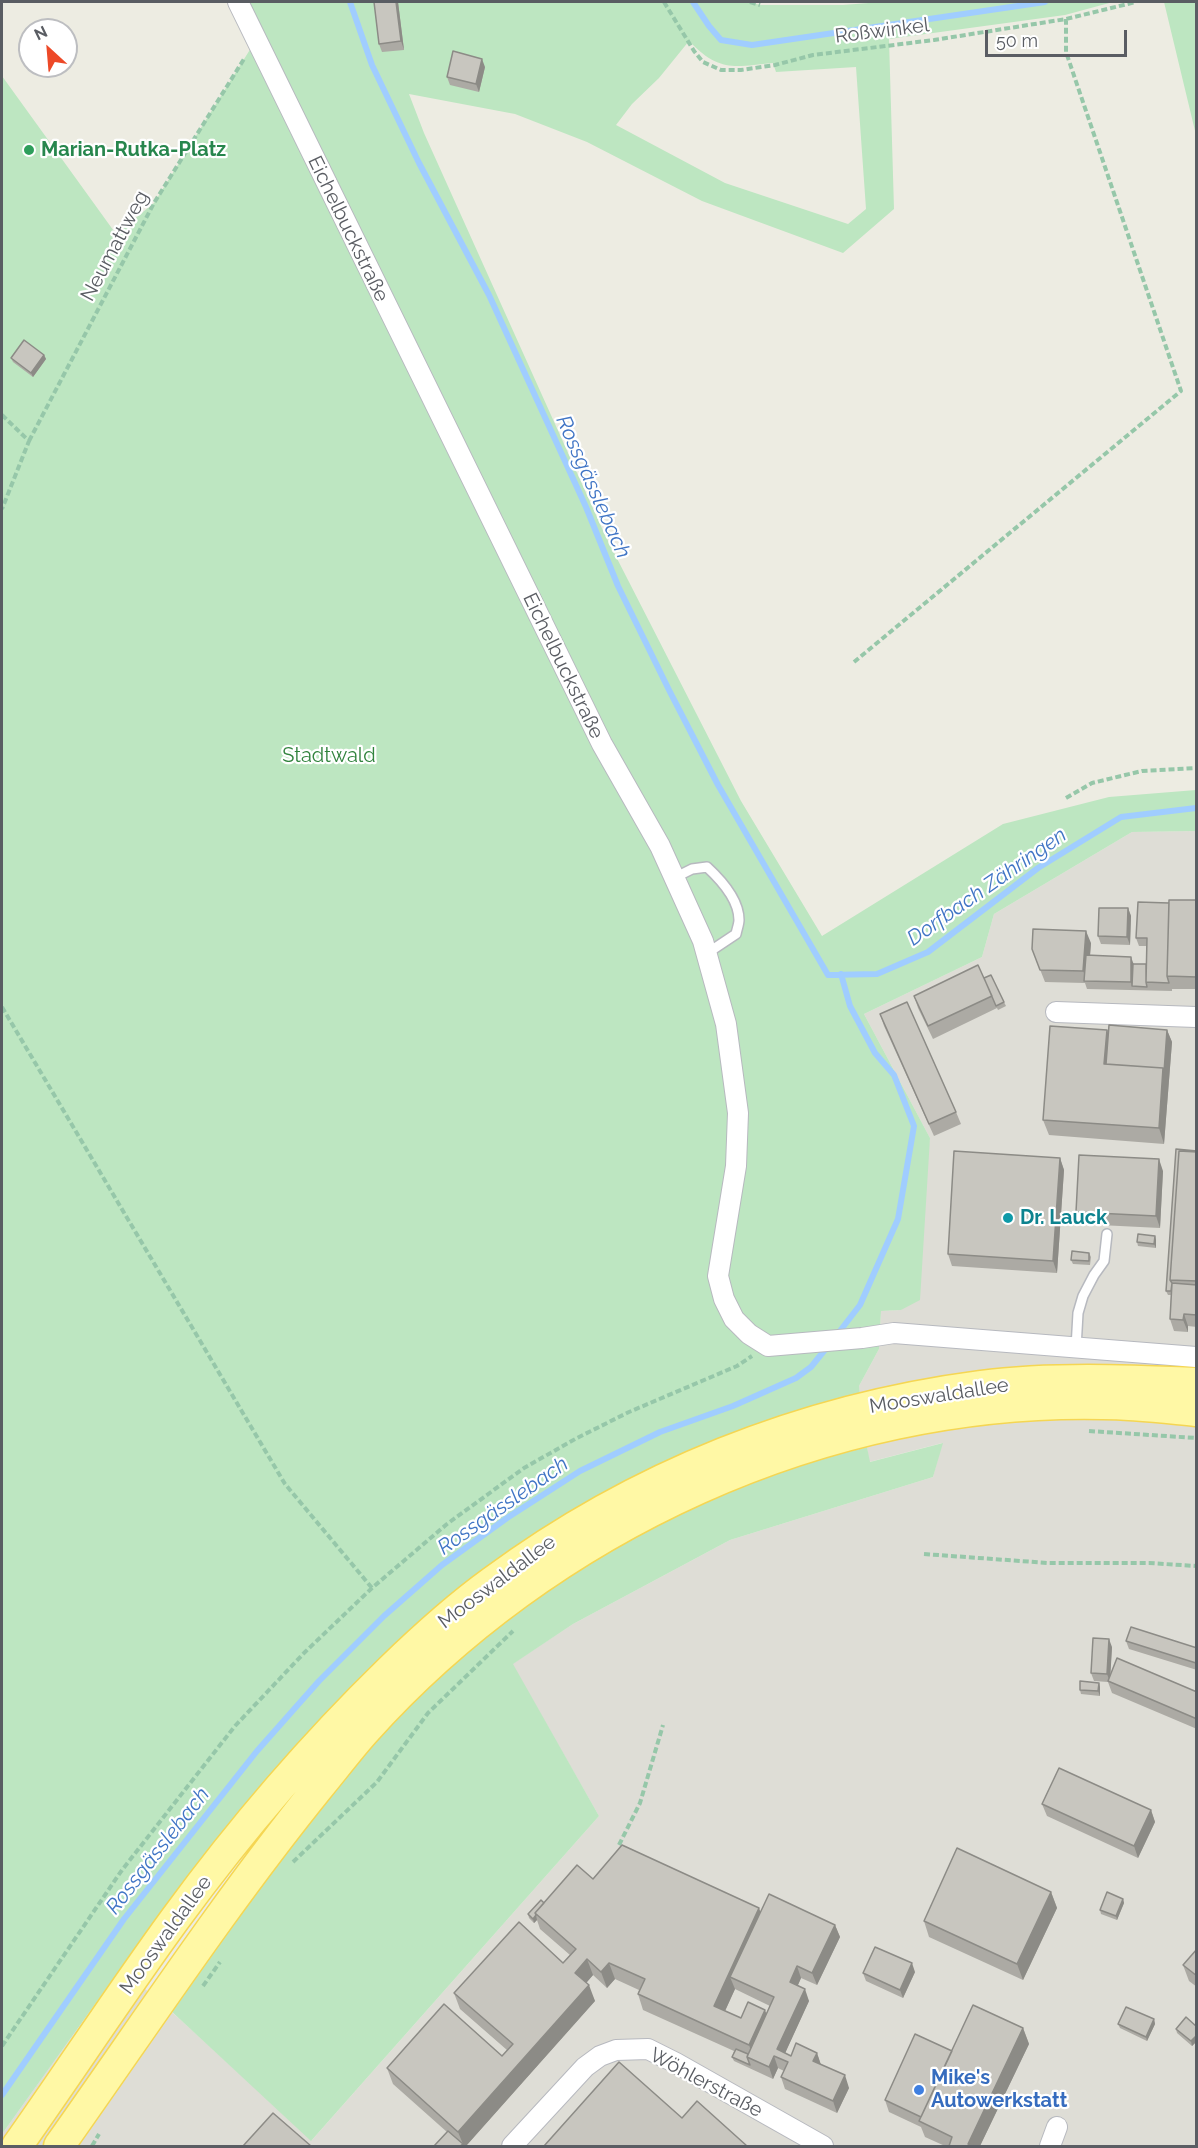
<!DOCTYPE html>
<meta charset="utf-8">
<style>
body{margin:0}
#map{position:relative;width:1198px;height:2148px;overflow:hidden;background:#edece2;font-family:Raleway,sans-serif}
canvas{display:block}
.frame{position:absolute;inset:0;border:3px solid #5a5d63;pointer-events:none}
.north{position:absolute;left:18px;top:18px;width:60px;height:60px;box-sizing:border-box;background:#fff;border:2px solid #bdbec1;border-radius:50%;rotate:334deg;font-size:16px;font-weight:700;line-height:24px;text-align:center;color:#5a5d63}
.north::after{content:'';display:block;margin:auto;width:21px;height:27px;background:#ed4928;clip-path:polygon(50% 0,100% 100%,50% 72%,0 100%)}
.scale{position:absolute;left:985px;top:30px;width:142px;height:27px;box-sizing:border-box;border:3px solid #5a5d63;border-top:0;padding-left:8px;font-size:18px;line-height:21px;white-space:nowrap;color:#5a5d63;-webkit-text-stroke:4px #fff;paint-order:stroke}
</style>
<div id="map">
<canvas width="1198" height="2148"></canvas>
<div class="frame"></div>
<div class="north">N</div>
<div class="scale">50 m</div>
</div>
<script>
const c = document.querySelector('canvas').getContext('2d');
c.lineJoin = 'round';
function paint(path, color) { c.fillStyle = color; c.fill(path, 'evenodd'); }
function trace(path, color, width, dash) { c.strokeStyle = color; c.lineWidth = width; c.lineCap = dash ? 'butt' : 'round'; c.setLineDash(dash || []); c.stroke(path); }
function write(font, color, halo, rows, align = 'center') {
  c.font = font + ' Raleway,sans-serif'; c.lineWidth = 4.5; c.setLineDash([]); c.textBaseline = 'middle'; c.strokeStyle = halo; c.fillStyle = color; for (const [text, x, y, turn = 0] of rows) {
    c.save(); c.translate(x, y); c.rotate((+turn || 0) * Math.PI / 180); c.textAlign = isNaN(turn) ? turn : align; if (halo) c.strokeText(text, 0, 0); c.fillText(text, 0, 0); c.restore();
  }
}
paint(new Path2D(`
 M 1196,831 L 1196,2146 L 2,2146 L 2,2134 L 121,1968 L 183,2022 L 312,2140 L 599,1816 L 512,1664 L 573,1624 L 730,1540 L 933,1477 L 942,1443 L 869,1462 L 859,1386 L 879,1349 L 881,1311 L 901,1310 L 930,1138 L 864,1014 L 982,957 L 994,914 L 1132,832 Z`), '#deddd6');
paint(new Path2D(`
 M 238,2 L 750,2 L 760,5 L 843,5 L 881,2 L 1113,2 L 1065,15 L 889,39 L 894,209 L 843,253 L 702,201 L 587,142 L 515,114 L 409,94 L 424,133 L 605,535 L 741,801 L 822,936 L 1003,824 L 1109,797 L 1196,790 L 1196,831 L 1132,832 L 994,914 L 982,957 L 864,1014 L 930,1138 L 920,1300 L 901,1310 L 881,1311 L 879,1349 L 859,1386 L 861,1401 L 512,1558 L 127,1973 L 121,1968 L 2,2134 L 2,76 L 116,234 L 154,203 L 256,40 ZM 689,41 C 719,72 733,67 773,63 L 776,72 L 856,67 L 866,209 L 848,224 L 725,183 L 616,125 L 632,104 L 659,78 ZM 470,1544 L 471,1545 L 443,1566 L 385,1616 L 318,1681 L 383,1615 L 441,1565 Z
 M 1164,2 L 1196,2 L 1196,135 Z
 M 943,1443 L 933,1477 L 730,1540 L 573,1624 L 513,1664 L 599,1816 L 311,2141 L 170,2010 C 245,1909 317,1804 403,1711 C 487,1622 590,1554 701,1504 C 721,1495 740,1485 761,1478 C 796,1465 831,1456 867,1447 L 870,1462 Z`), '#bde6c1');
trace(new Path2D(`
 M 350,2 L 372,65 L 419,163 L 489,295 L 586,507 L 618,586 L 669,690 L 718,785 L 828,975 L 877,974 L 928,952 L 1038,868 L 1121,817 L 1196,808
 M 693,2 L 709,26 L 721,40 L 752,45 L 1045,2
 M 836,1336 L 860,1305 L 898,1219 L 914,1126 L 894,1075 L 875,1053 L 850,1006 L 841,974
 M 2,2095 L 124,1919 L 257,1751 L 319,1681 L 384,1616 L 442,1565 L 471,1544 L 507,1518 L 580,1471 L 660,1432 L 733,1406 L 796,1378 L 811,1367 L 828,1346`), '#a0cdff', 6);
const lane = new Path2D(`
 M 674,878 L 692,869 L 707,867 C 720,879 739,900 739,920 C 739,924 737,929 736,934 L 706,954
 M 1076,1348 L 1078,1313 L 1083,1296 L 1094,1275 L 1104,1261 L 1107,1234`);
const street = new Path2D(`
 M 238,2 L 602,744 L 660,846 L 703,941 L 726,1024 L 738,1113 L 736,1166 L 718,1276 L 724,1299 L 734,1319 L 749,1334 L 768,1346 L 862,1338 L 894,1333 L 1196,1357
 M 1056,1012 L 1196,1017
 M 512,2146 L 585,2067 L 600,2056 L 616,2050 L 648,2049 L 676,2063 L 823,2146
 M 1050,2146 L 1057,2127`);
const primary = new Path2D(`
 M 17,2146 C 70,2071 121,1993 175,1919 C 240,1830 312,1746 390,1670 C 422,1639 456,1608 492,1582 C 635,1476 804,1409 980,1386 C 1051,1377 1125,1380 1196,1383
 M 59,2146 C 144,2026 225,1903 318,1788 C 333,1770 348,1750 364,1732 C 548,1527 825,1398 1103,1404 C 1134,1404 1165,1408 1196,1411`);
trace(lane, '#b7b9bf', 12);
trace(street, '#b7b9bf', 22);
trace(primary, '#f5d653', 33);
trace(new Path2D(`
 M 664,2 L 694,51 L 703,62 L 721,70 L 741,70 L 775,65 L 813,55 L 934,40 L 1066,19 L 1136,2
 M 750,2 L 760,5
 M 2,415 L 29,441 L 2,509
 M 29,441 L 154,203 L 244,59
 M 854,662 L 1181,391 L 1066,52 L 1066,19
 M 1066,798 L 1092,783 L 1142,771 L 1196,768
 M 2,1007 L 285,1484 L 372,1588
 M 1089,1431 L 1196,1438
 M 924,1554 L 1048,1563 L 1149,1563 L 1196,1566
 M 619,1845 L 640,1803 L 663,1725
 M 293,1862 L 377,1782 L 428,1713 L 513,1631
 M 203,1986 L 220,1962
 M 2,2046 L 122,1870 L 235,1726 L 304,1653 L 372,1588 L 447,1524 L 524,1468 L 577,1438 L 629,1412 L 737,1366 L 752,1356
 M 92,2146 L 99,2134`), '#96c7a9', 4, [6, 3]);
trace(lane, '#fff', 9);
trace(street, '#fff', 20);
trace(primary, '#fff8a5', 30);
paint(new Path2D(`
 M 374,2 L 398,2 L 404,50 L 382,52 L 379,44 Z
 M 485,67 L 479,92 L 450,85 L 447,77 Z
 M 44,355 L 46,359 L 33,377 L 13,362 L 11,358 Z
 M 1197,900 L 1197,989 L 1172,989 L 1172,991 L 1087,989 L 1085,983 L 1045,982 L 1032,949 L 1091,943 L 1090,955 L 1134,964 L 1146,964 L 1147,946 L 1139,946 L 1136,938 L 1169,903 Z
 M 1128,908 L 1131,916 L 1130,945 L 1101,944 L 1098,936 Z
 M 984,978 L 1004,1002 L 1006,1006 L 998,1010 L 997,1008 L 933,1039 L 918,1008 L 914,996 Z
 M 880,1014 L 956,1112 L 961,1124 L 934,1136 L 884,1026 Z
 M 1167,1030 L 1172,1042 L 1164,1144 L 1049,1135 L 1043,1120 L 1108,1034 Z
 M 1197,1151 L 1197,1327 L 1188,1326 L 1188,1332 L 1174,1331 L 1170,1319 L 1171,1295 L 1168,1295 L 1166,1291 Z
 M 1060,1158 L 1064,1170 L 1057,1273 L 952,1266 L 948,1254 Z
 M 1163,1171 L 1160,1228 L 1080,1224 L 1076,1212 Z
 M 1155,1236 L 1156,1240 L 1156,1248 L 1138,1246 L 1137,1242 Z
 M 1089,1253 L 1091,1257 L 1090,1265 L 1073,1264 L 1071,1260 Z
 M 1126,1641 L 1197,1648 L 1197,1670 L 1129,1649 Z
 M 1112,1647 L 1110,1675 L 1197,1692 L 1197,1729 L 1112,1693 L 1108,1682 L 1094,1681 L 1091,1673 Z
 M 1099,1683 L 1100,1687 L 1100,1696 L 1081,1694 L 1080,1690 Z
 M 1042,1804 L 1151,1810 L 1155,1822 L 1138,1858 L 1047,1816 Z
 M 593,1879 L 761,1912 L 835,1925 L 840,1937 L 817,1985 L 801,1978 L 798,1985 L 809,2001 L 785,2053 L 791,2056 L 817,2053 L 821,2065 L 849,2088 L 837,2113 L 785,2089 L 781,2077 L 784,2071 L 778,2068 L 773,2079 L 734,2061 L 732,2057 L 734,2051 L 643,2010 L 638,1994 L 639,1990 L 615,1979 L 607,1988 L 593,1975 L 586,1983 L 595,2001 L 466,2146 L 434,2146 L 447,2132 L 393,2084 L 387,2068 L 502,2056 L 507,2050 L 460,2009 L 454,1993 L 563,1963 L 570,1955 L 540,1929 L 537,1920 L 534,1923 L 529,1918 L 528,1914 L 544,1903 ZM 735,1989 L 770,2006 L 766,2014 L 741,2018 L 725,2011 Z
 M 1051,1892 L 1057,1908 L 1023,1980 L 929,1937 L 924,1921 Z
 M 1123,1899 L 1124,1903 L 1117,1920 L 1101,1914 L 1100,1910 Z
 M 1197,1949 L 1197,1987 L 1189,1981 L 1183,1965 Z
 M 915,1972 L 903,1998 L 866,1981 L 863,1973 Z
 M 1154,2019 L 1155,2024 L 1147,2041 L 1120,2028 L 1118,2024 Z
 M 1197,2027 L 1197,2041 L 1192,2046 L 1177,2033 L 1176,2029 Z
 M 1023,2028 L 1029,2044 L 980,2146 L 945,2146 L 925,2137 L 921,2127 L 889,2112 L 885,2100 L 952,2051 Z`), '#acaaa4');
paint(new Path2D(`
 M 396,2 L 398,2 L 404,50 L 401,41 Z
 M 482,59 L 485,67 L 479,92 L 476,84 Z
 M 44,355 L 46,359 L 33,377 L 31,373 Z
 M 1128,908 L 1131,916 L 1130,945 L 1127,937 Z
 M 1086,931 L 1091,943 L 1088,981 L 1083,971 Z
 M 1131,957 L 1134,965 L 1132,986 L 1131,982 Z
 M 1107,1030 L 1112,1046 L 1111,1068 L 1104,1064 Z
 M 1167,1030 L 1172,1042 L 1164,1144 L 1159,1128 L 1163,1068 Z
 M 1060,1158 L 1064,1170 L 1057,1273 L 1053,1261 Z
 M 1159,1159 L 1163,1171 L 1160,1228 L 1156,1216 Z
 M 1155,1236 L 1156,1240 L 1156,1248 L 1154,1244 Z
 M 1184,1314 L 1188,1326 L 1188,1332 L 1183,1320 Z
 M 1109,1639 L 1112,1647 L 1110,1682 L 1107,1674 Z
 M 1099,1683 L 1100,1687 L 1100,1696 L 1098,1691 Z
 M 1151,1810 L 1155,1822 L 1138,1858 L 1134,1846 Z
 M 1051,1892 L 1057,1908 L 1023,1980 L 1017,1964 Z
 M 1123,1899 L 1124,1903 L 1117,1920 L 1116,1916 Z
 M 759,1908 L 765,1924 L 730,1977 L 735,1989 L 720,2022 L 714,2006 Z
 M 536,1915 L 537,1920 L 534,1923 L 533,1919 Z
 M 835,1925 L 840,1937 L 817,1985 L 812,1973 Z
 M 587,1959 L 593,1975 L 581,1989 L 575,1973 Z
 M 609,1963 L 615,1979 L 607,1988 L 601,1972 Z
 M 912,1963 L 915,1972 L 903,1998 L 900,1990 Z
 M 797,1966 L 801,1978 L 794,1994 L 790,1982 Z
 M 589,1985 L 595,2001 L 466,2146 L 460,2146 L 463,2144 L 458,2132 Z
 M 805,1989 L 809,2001 L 782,2060 L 777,2049 Z
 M 765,2010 L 771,2026 L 753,2057 L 749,2045 Z
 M 1154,2019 L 1155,2024 L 1147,2041 L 1146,2037 Z
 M 1023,2028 L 1029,2044 L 980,2146 L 969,2146 L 968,2144 Z
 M 1197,2035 L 1197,2041 L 1192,2046 L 1191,2041 Z
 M 817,2053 L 821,2065 L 813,2061 Z
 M 774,2056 L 778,2068 L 773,2079 L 769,2067 Z
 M 845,2075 L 849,2088 L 837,2113 L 833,2101 Z`), '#8c8b86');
const building = new Path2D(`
 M 374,2 L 396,2 L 401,41 L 379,44 Z
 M 453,51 L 482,59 L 476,84 L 447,77 Z
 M 24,340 L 44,355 L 31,373 L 11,358 Z
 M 1169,900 L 1197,900 L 1197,977 L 1167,976 Z
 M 1138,902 L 1169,903 L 1167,976 L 1169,983 L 1146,982 L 1147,938 L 1136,938 Z
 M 1099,908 L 1128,908 L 1127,937 L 1098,936 Z
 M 1033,929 L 1086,931 L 1083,971 L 1040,970 L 1032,949 Z
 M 1086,955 L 1131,957 L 1131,982 L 1084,981 Z
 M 1133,964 L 1146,964 L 1146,982 L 1147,987 L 1132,986 Z
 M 978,965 L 992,996 L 928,1026 L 914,996 Z
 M 991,975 L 1004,1002 L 996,1006 L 984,978 Z
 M 907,1002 L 956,1112 L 929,1124 L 880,1014 Z
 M 1109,1025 L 1167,1030 L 1164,1072 L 1163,1068 L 1106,1064 Z
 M 1050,1026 L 1107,1030 L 1104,1064 L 1163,1068 L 1159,1128 L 1043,1120 Z
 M 1176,1149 L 1197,1151 L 1197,1152 L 1179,1151 L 1170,1280 L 1172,1283 L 1171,1291 L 1166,1291 Z
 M 954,1151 L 1060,1158 L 1053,1261 L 948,1254 Z
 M 1179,1151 L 1197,1152 L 1197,1281 L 1170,1280 Z
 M 1079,1155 L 1159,1159 L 1156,1216 L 1076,1212 Z
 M 1138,1234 L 1155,1236 L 1154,1244 L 1137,1242 Z
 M 1072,1251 L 1089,1253 L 1089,1261 L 1071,1260 Z
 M 1172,1283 L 1197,1285 L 1197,1315 L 1184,1314 L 1183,1320 L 1170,1319 Z
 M 1131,1627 L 1197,1648 L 1196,1663 L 1126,1641 Z
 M 1093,1638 L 1109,1639 L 1107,1674 L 1091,1673 Z
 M 1117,1658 L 1197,1692 L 1197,1719 L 1108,1681 Z
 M 1080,1681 L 1099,1683 L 1098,1691 L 1080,1690 Z
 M 1059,1768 L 1151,1810 L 1134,1846 L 1042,1804 Z
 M 622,1845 L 759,1908 L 714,2006 L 741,2018 L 748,2002 L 765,2010 L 749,2045 L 638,1994 L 645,1979 L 609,1963 L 601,1972 L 587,1959 L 575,1973 L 589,1985 L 458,2132 L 387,2068 L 444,2004 L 502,2056 L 513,2044 L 454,1993 L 519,1922 L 563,1963 L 576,1949 L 535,1913 L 577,1865 L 593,1879 Z
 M 957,1848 L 1051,1892 L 1017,1964 L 924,1921 Z
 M 1107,1892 L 1123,1899 L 1116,1916 L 1100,1910 Z
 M 769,1894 L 835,1925 L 812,1973 L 797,1966 L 790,1982 L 805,1989 L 777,2049 L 791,2056 L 796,2043 L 817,2053 L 813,2061 L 845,2075 L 833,2101 L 781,2077 L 788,2062 L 774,2056 L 769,2067 L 747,2057 L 774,1997 L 730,1977 Z
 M 541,1900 L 544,1903 L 535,1913 L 536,1915 L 533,1919 L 528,1914 Z
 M 875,1947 L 912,1963 L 900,1990 L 863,1973 Z
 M 1197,1949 L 1197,1976 L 1183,1965 Z
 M 973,2005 L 1023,2028 L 968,2144 L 974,2146 L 949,2146 L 952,2137 L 919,2121 Z
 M 1126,2007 L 1154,2019 L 1146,2037 L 1118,2024 Z
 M 1186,2017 L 1197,2027 L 1197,2035 L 1191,2041 L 1176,2029 Z
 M 915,2034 L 952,2051 L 921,2117 L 885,2100 Z
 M 736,2049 L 748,2054 L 747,2057 L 750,2065 L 732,2057 Z
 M 619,2062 L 682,2118 L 697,2101 L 747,2146 L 544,2146 Z
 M 273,2113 L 311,2146 L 243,2146 Z
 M 448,2131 L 463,2144 L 460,2146 L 434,2146 Z`);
paint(building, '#c8c6bf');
trace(building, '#8c8b86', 1.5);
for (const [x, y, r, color] of [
 [29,150,6,"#2e9e5b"],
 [1008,1218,6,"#0f9aa8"],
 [919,2090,6,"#3f7fe0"]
]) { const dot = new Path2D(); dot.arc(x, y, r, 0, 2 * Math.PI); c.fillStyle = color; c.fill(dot); trace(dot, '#fff', 2); }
write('20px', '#5a5d63', '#fff', [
 ["Roßwinkel",882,31,-7],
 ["Eichelbuckstraße",348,229,64],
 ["Neumattweg",115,246,-62],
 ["Eichelbuckstraße",563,666,64],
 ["Mooswaldallee",939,1396,-9],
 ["Mooswaldallee",497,1582,-37],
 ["Mooswaldallee",166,1935,-54],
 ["Wöhlerstraße",706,2083,28]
]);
write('bold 20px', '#27864d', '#fff', [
 ["Marian-Rutka-Platz",41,150]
], 'left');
write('20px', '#31833d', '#fff', [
 ["Stadtwald",329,756]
]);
write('bold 20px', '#0d838f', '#fff', [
 ["Dr. Lauck",1020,1218]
], 'left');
write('bold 20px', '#366cbe', '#fff', [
 ["Mike's",931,2078],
 ["Autowerkstatt",931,2101]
], 'left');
write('italic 21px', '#4075c5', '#fff', [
 ["Rossgässlebach",593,487,66],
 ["Dorfbach Zähringen",987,887,-35],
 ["Rossgässlebach",503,1506,-35],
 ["Rossgässlebach",158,1851,-52]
]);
</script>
